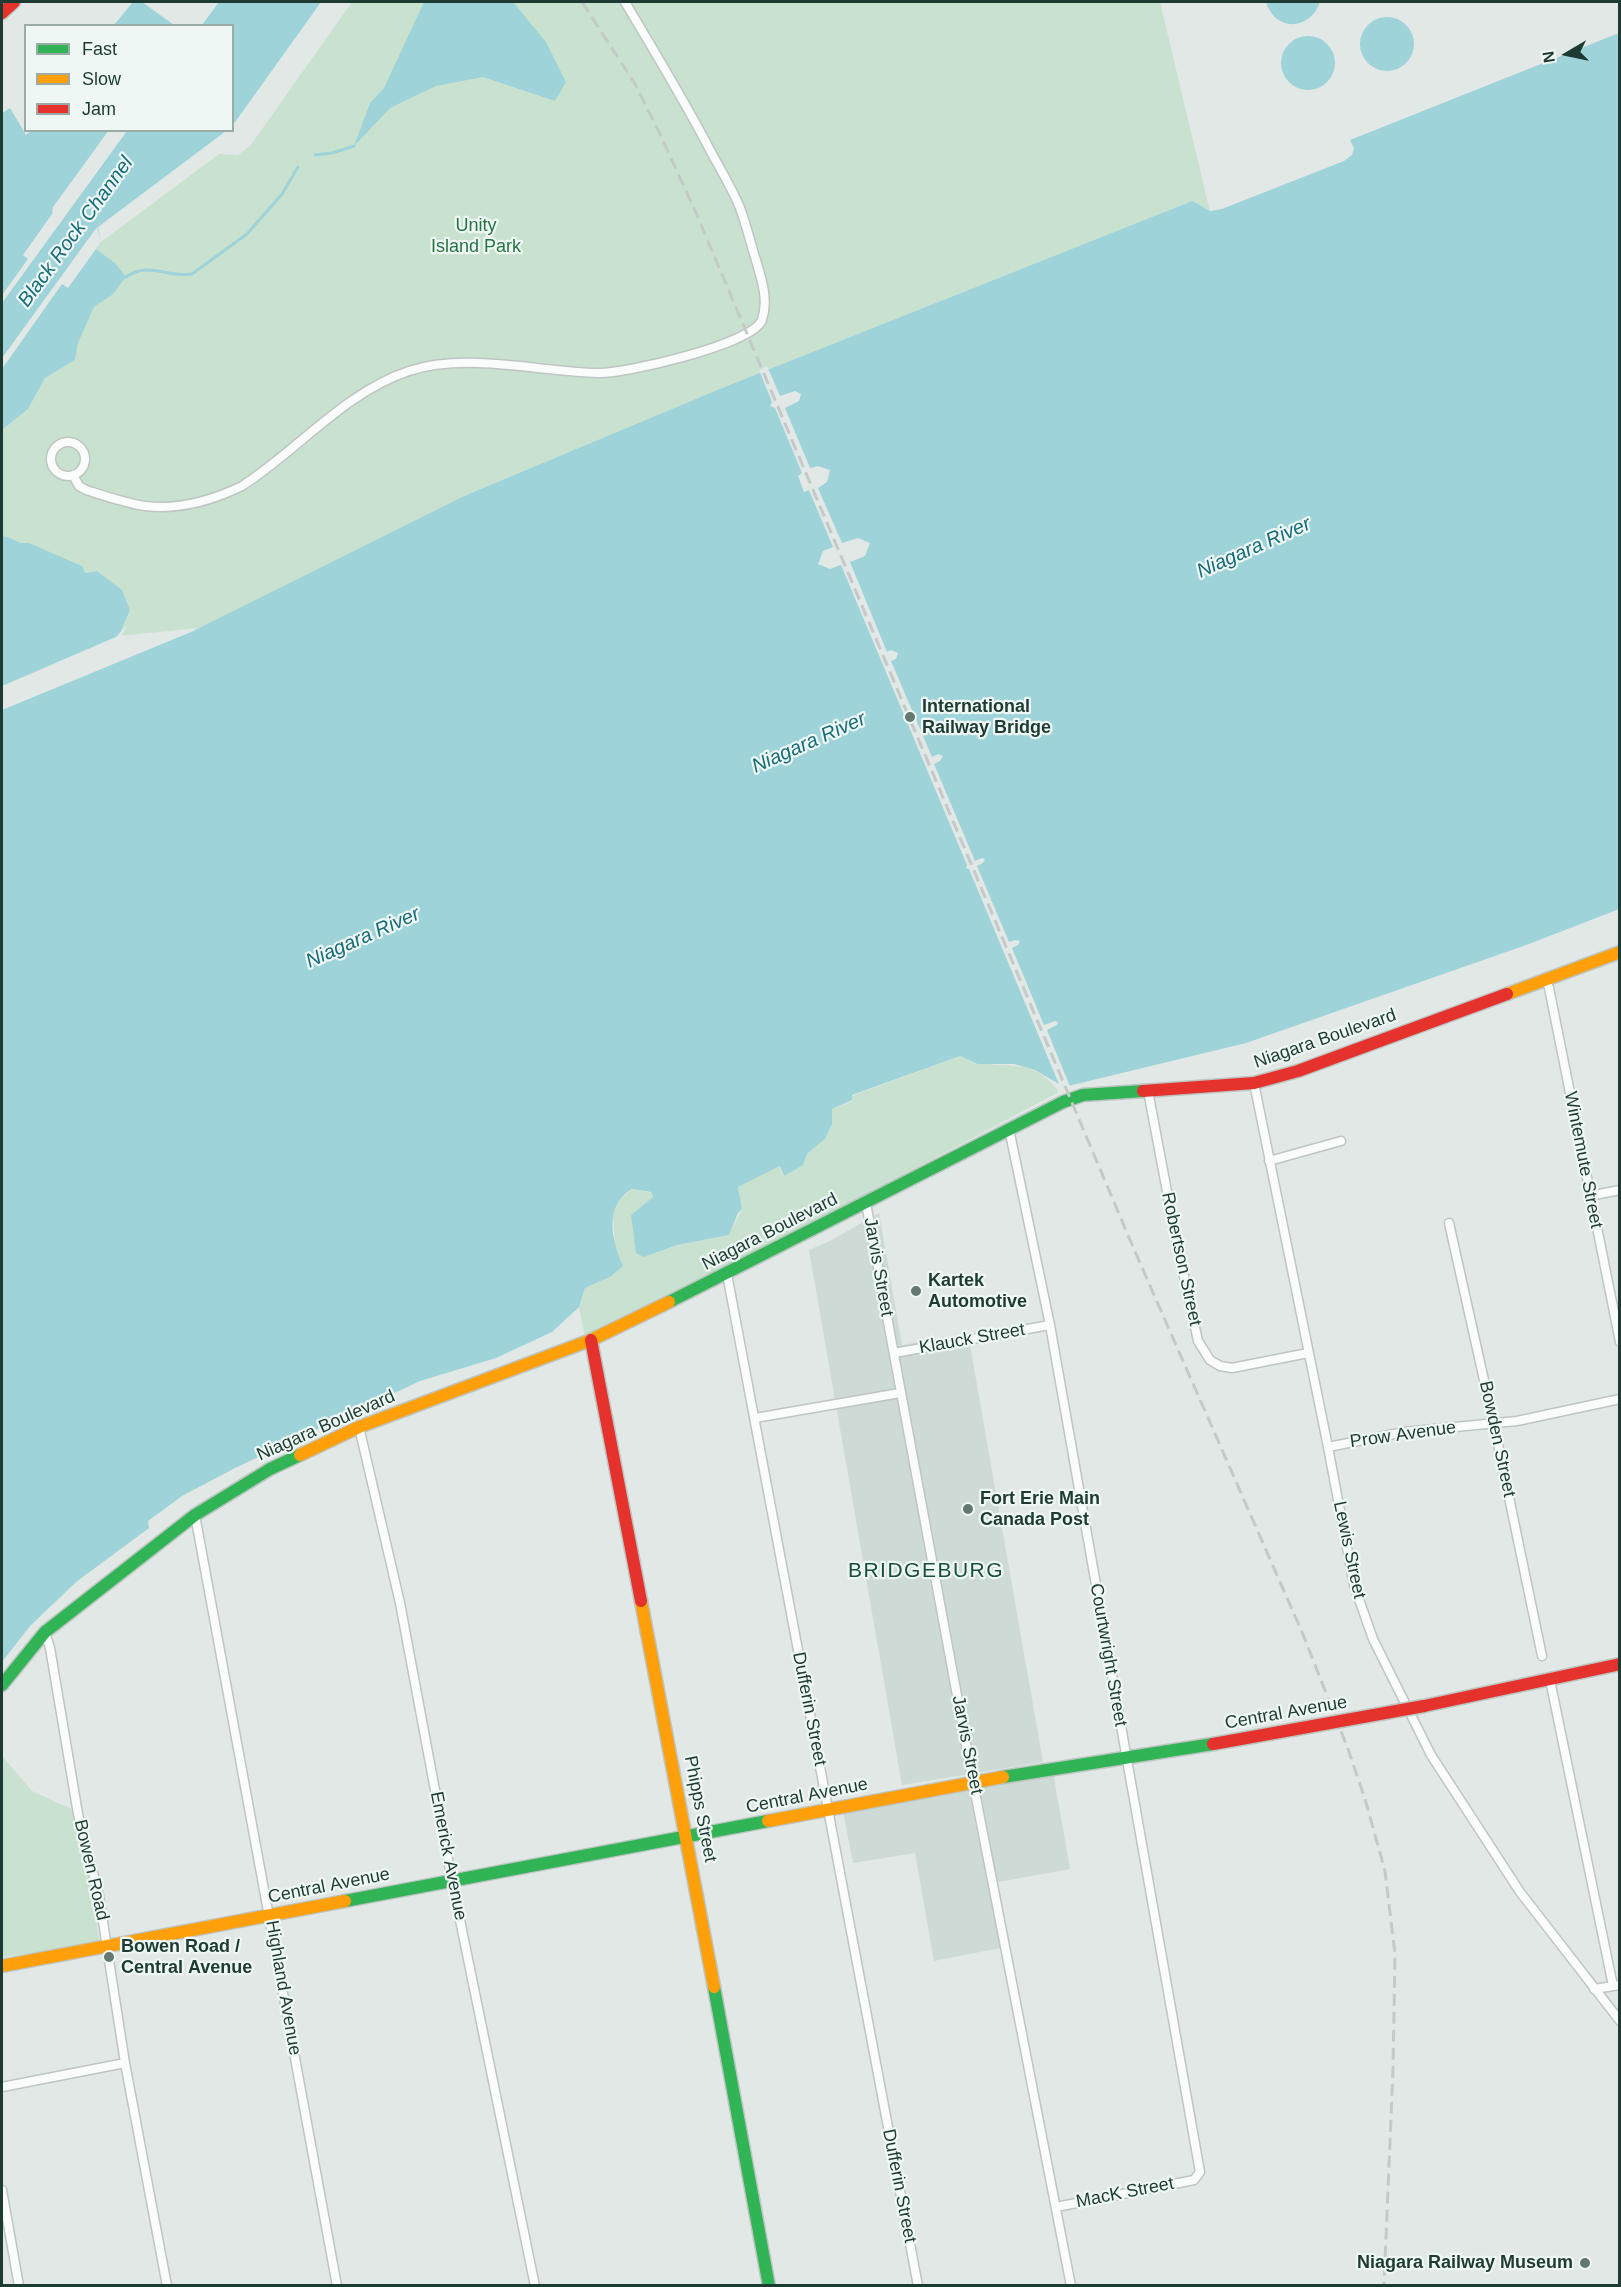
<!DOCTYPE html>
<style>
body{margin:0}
#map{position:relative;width:1621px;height:2287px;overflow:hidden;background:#e1e8e5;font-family:Helvetica,sans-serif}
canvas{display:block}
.frame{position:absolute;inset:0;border:3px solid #1e3b33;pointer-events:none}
.legend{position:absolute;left:24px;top:24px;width:210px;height:108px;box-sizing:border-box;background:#eef7f3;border:2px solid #9baca6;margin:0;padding:8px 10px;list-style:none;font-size:18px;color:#1e3b33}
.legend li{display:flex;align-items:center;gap:12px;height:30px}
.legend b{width:30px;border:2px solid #9baca6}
.north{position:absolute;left:1537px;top:24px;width:60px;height:60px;-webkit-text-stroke:4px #eef7f3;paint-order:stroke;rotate:261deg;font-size:16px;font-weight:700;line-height:24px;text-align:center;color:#1e3b33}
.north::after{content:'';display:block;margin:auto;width:21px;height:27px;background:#1e3b33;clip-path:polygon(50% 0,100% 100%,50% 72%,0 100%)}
</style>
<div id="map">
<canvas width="1621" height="2287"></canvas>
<div class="frame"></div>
<ul class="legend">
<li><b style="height:8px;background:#30b455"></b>Fast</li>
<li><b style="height:8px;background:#ff9f0a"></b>Slow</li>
<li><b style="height:8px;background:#e5322d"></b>Jam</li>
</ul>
<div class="north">N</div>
</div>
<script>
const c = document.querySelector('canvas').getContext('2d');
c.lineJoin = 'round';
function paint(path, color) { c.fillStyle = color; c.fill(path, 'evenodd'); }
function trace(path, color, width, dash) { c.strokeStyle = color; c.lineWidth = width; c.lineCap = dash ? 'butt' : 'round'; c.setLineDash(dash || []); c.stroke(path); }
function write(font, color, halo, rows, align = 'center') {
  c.font = font + ' Helvetica,sans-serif'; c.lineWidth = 4.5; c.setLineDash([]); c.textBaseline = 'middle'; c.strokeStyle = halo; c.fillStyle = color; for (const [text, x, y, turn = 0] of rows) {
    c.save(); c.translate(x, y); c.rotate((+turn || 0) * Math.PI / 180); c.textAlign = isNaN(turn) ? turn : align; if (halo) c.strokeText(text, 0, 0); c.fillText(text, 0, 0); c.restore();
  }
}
paint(new Path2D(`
 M 879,1213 L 902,1345 L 968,1334 L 1043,1762 L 902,1785 L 809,1250 L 830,1241 Z
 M 1053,1772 L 1070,1869 L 993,1883 L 1005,1947 L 934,1961 L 915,1853 L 853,1863 L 843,1811 Z`), '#cedad5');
paint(new Path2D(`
 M 352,2 L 1160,2 L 1210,212 L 1192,201 L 722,388 L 464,496 L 199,628 L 119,636 L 130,610 L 121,590 L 97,571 L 85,573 L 5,536 L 2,537 L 2,430 L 28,409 L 45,378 L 75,360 L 78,343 L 94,307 L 112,295 L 115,263 L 96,249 L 101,242 L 219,154 L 238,155 L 250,146 Z
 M 960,1056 C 997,1075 1030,1051 1059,1092 L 666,1301 L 585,1337 L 579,1307 L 585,1288 L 610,1277 L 615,1249 L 613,1211 L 618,1201 L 632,1189 L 651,1193 L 653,1197 L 631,1215 L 644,1257 L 677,1245 L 729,1235 L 742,1209 L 738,1187 L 780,1166 L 783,1176 L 803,1165 L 807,1154 L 825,1139 L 832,1124 L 832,1109 L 852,1101 L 852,1096 Z
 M 3,1757 L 32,1791 L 78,1812 L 100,1945 L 2,1957 L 2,1760 Z`), '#c9e2d0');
paint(new Path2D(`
 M 133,2 L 142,2 L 174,25 L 114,25 Z
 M 219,2 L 321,2 L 233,125 L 232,26 L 202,25 Z
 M 424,2 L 513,2 L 546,42 L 566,82 L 555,101 L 483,77 L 436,86 L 390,108 L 354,146 L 370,103 L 384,88 Z
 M 1266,2 L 1320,2 C 1310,31 1275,32 1266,2 Z
 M1360 44a27 27 0 1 1 54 0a27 27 0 1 1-54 0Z
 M 1619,33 L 1619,909 L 1529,944 L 1246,1043 L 1064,1087 L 1035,1070 L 1014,1064 L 978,1064 L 960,1056 L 852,1095 L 852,1100 L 832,1109 L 832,1124 L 825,1139 L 807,1154 L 803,1165 L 784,1176 L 780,1166 L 738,1187 L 742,1209 L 738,1213 L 729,1235 L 677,1245 L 644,1257 L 636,1253 L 631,1215 L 653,1197 L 651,1192 L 632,1189 C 603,1205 612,1242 623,1266 L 610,1277 L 585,1288 L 579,1307 L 552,1332 L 496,1358 L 420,1381 L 235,1468 L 182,1496 L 148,1521 L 149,1528 L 76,1582 L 30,1626 L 2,1662 L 2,709 L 199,628 L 464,496 L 722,388 L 1192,201 L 1210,211 L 1222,209 L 1344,161 L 1352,155 L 1354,148 L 1350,140 Z
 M1281 63a27 27 0 1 1 54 0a27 27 0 1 1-54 0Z
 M 10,108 L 26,135 L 32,130 L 226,131 L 98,227 L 101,241 L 96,249 L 115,263 L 126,277 L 112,295 L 94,307 L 78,343 L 75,360 L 45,378 L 28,409 L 2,430 L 2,113 Z
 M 5,536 L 21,543 L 29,543 L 82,566 L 85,573 L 97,571 L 122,590 L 130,610 L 119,636 L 56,663 L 49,669 L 2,688 L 2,537 Z`), '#9ed3d9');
paint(new Path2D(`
 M 109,130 L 127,131 L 2,303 L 2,295 L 28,259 L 23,255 L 52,214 L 53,207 Z
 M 97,227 L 101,241 L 96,249 L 68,288 L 62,284 L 2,369 L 2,358 Z
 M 767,366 L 780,396 L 795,391 L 801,394 L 799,401 L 785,408 L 810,468 L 818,466 L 830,470 L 827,482 L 818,488 L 842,543 L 858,538 L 870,543 L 865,556 L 850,562 L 887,652 L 891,650 L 898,653 L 896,659 L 891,661 L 932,757 L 938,754 L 943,756 L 940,761 L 934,764 L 975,861 L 982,858 L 985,859 L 983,863 L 977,866 L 1009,942 L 1016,940 L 1020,941 L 1018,945 L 1012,948 L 1044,1025 L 1055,1021 L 1058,1022 L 1057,1025 L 1047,1030 L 1071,1089 L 1061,1089 L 969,869 L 966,868 L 967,865 L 841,565 L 830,569 L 818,564 L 823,551 L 833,547 L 809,490 L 804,492 L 798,476 L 802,473 L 775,408 L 770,406 L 772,402 L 759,370 Z
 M 127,625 L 120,639 L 58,665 L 50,672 L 2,691 L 2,686 L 116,637 Z
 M 188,629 L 196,630 L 2,710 L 2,705 Z`), '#e1e8e5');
trace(new Path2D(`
 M 315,155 L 332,153 L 354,146
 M 126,277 C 149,261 167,278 192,274 L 247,234 L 282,194 L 298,167`), '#9ed3d9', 3);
const street = new Path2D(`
 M51 459a17 17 0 1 1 34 0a17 17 0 1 1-34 0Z
 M 73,475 L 79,486 L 86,490 C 105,496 125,503 145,506 C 178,510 213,500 242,486 C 298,450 345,392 409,371 C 467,352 539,372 598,373 C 625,374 753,344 762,320 C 769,299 761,277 755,257 C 750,241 746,224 740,208 C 732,188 720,169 710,150 C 684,100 654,51 625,2
 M 1546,979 L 1549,988 L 1620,1342
 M 1254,1083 L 1328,1447 L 1354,1585 L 1373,1639 L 1431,1755 L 1520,1892 L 1620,2021
 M 1148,1091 L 1176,1239 L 1198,1341 L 1210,1360 L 1220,1366 L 1232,1368 L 1308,1353
 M 1009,1129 L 1050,1325 L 1200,2172 L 1194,2180 L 1056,2207
 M 1269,1161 L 1341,1141
 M 1589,1196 L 1620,1190
 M 866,1203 L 973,1782 L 1071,2286
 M 1449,1223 L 1494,1425 L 1542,1656
 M 727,1274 L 918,2286
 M 894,1353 L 1050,1325
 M 755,1418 L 900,1393
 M 359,1427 L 400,1603 L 452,1881 L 535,2286
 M 1328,1447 L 1404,1432 L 1517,1421 L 1620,1399
 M 195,1515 L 337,2286
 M 45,1632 L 50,1648 L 78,1814 L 99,1896 L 125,2063 L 167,2286
 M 1550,1680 L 1613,1986
 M 1594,1989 L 1620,1985
 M 2,2087 L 125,2063
 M 2,2190 L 19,2286`);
const fast = new Path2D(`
 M 669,1302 L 1063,1102 L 1083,1095 L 1143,1091
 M 2,1685 L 45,1632 L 195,1515 L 270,1469 L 300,1455
 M 1003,1777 L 1213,1744
 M 345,1901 L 768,1821
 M 714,1987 L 769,2286`);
const slow = new Path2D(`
 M 1507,994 L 1620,952
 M 300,1455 L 359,1427 L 591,1340 L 669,1302
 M 641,1601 L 714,1987
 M 768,1821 L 1003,1777
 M 2,1966 L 345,1901`);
const jam = new Path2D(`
 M 2,13 L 14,2
 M 1143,1091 L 1254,1083 L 1298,1071 L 1507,994
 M 591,1340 L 641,1601
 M 1424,1706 L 1620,1664`);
trace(street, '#bec5c2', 11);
trace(fast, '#bdc5c2', 15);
trace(slow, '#bdc5c2', 15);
trace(jam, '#bdc5c2', 15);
trace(street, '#fafcfb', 8);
trace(fast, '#30b455', 12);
trace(slow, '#ff9f0a', 12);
trace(jam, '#e5322d', 12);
trace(new Path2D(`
 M 582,2 L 635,84 L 660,134 L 696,213 L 1133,1247 L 1302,1632 L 1348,1749 L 1365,1799 L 1385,1871 L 1395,1954 L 1393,2070 L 1384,2286`), '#c5cac8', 3, [12, 6]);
const jamBridge = new Path2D(`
 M 1213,1744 L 1424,1706`);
trace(jamBridge, '#bdc5c2', 15, []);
trace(jamBridge, '#e5322d', 12);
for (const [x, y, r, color] of [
 [910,717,6,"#627871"],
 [916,1291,6,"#627871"],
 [968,1509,6,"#627871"],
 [109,1957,6,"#627871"],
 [1585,2263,6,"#627871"]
]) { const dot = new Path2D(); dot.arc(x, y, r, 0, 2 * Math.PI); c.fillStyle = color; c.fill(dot); trace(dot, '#eef7f3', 2); }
write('18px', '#267442', '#eef7f3', [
 ["Unity",476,226],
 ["Island Park",476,247]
]);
write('bold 18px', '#1e3b33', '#eef7f3', [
 ["International",922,707],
 ["Railway Bridge",922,728],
 ["Kartek",928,1281],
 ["Automotive",928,1302],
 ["Fort Erie Main",980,1499],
 ["Canada Post",980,1520],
 ["Bowen Road /",121,1947],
 ["Central Avenue",121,1968],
 ["Niagara Railway Museum",1573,2263,"right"]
], 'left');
write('18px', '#1e3b33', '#eef7f3', [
 ["Niagara Boulevard",1325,1039,-19],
 ["Wintemute Street",1583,1160,79],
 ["Niagara Boulevard",770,1232,-27],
 ["Robertson Street",1181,1259,78],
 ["Jarvis Street",878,1267,80],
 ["Klauck Street",972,1339,-10],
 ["Niagara Boulevard",326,1426,-24],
 ["Prow Avenue",1403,1435,-8],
 ["Bowden Street",1497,1439,78],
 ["Lewis Street",1349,1550,78],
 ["Courtwright Street",1108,1655,80],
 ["Dufferin Street",809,1709,79],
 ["Central Avenue",1286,1713,-10],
 ["Jarvis Street",967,1745,79],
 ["Central Avenue",807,1796,-11],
 ["Phipps Street",700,1809,79],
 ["Emerick Avenue",448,1856,79],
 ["Bowen Road",91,1870,77],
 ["Central Avenue",329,1886,-11],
 ["Highland Avenue",283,1988,80],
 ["Dufferin Street",899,2186,79],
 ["MacK Street",1125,2193,-11]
]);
write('italic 20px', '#166c7a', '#eef7f3', [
 ["Black Rock Channel",76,232,-54],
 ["Niagara River",1254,548,-24],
 ["Niagara River",809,743,-24],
 ["Niagara River",363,938,-24]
]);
c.letterSpacing = '1.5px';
write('21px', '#194e40', '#eef7f3', [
 ["BRIDGEBURG",926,1571]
]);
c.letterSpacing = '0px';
</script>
